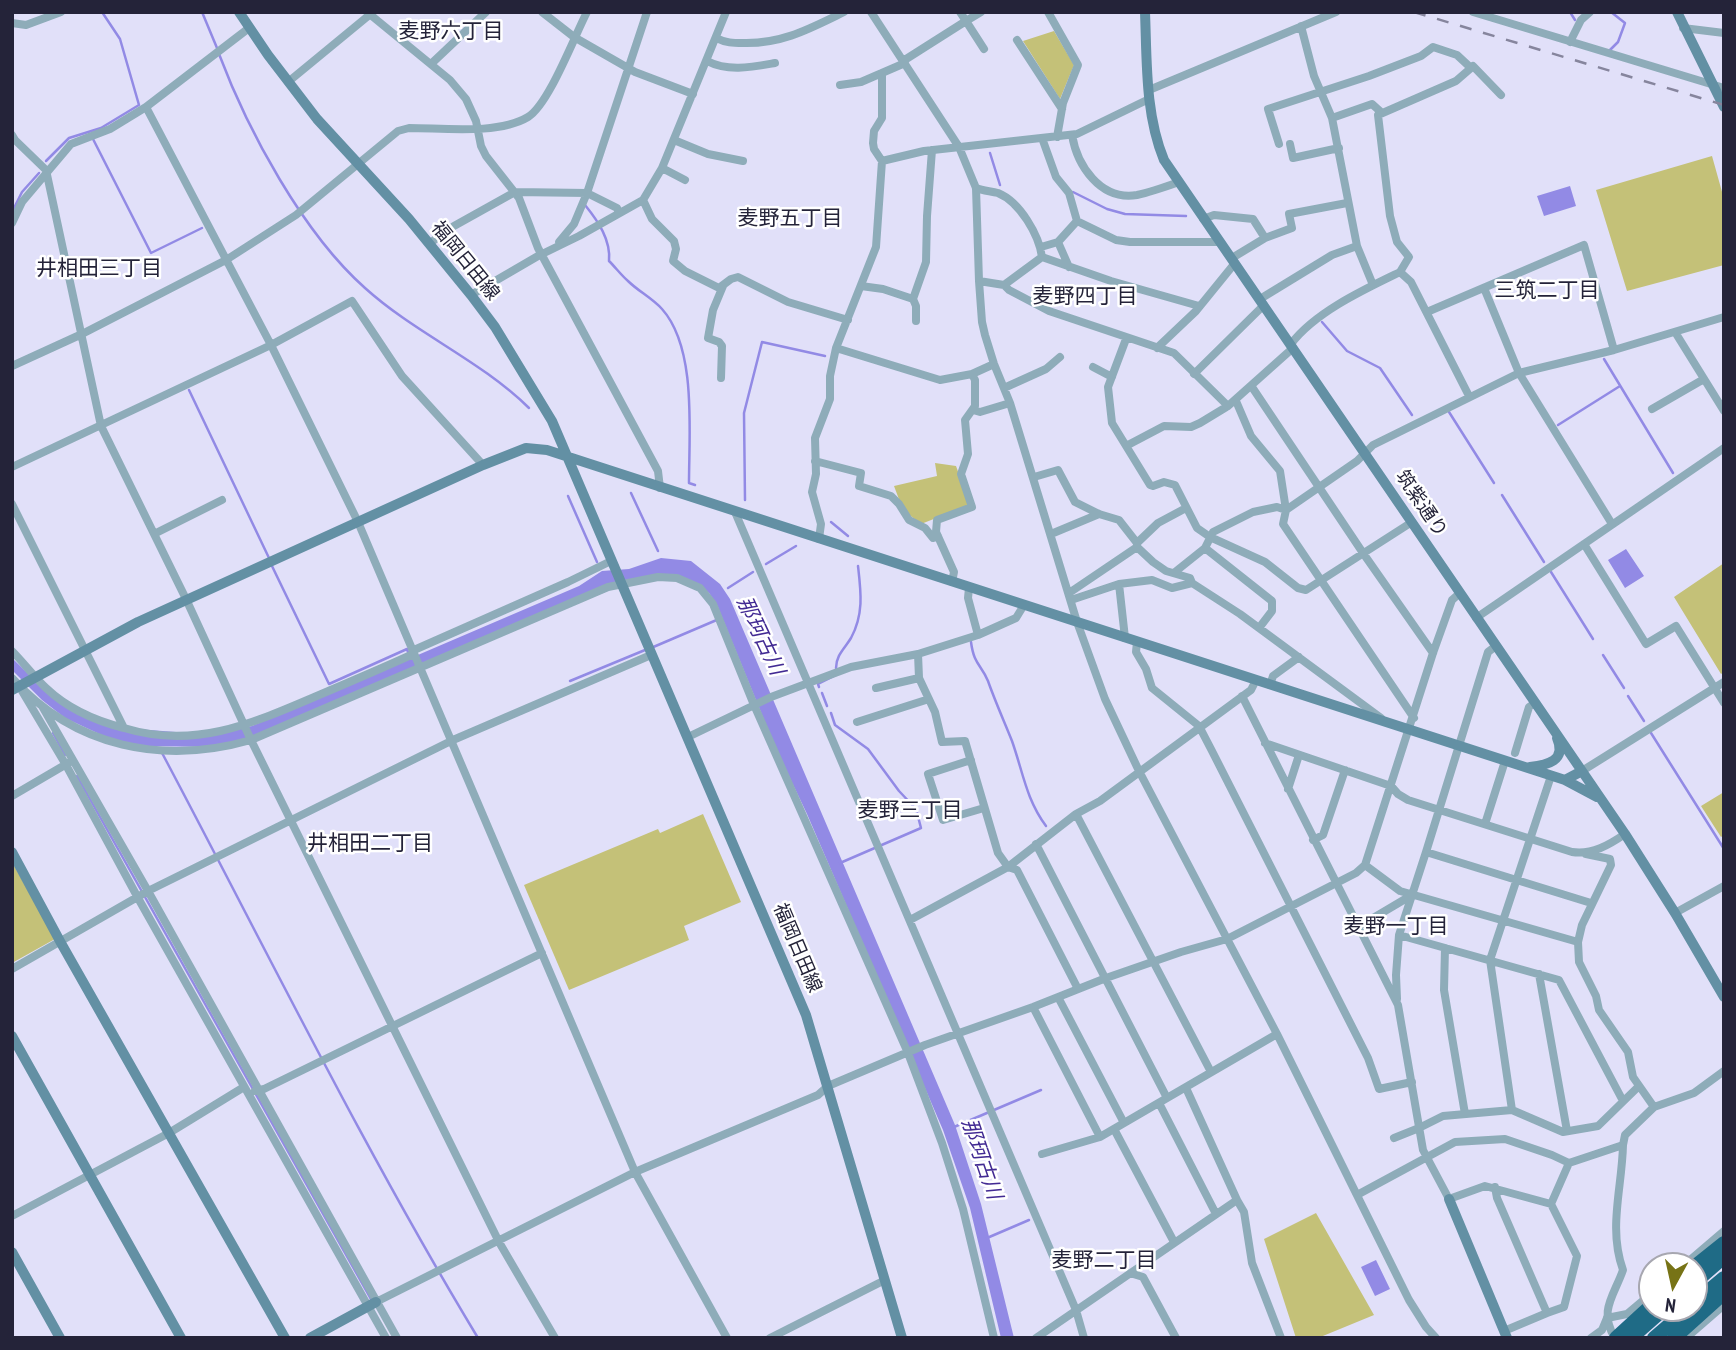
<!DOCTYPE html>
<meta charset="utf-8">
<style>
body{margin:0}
#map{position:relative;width:1736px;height:1350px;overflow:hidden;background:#e1e0f9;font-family:"PT Sans Narrow",sans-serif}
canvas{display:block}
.frame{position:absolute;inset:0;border:14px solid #242339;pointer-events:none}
.north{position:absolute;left:1638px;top:1252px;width:70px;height:70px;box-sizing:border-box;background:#fff;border:2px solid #a7a7b0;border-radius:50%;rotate:188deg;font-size:19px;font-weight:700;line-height:28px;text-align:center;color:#242339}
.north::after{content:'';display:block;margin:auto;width:24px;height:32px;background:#777316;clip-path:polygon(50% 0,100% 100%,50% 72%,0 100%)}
</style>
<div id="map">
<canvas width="1736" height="1350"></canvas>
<div class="frame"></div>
<div class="north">N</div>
</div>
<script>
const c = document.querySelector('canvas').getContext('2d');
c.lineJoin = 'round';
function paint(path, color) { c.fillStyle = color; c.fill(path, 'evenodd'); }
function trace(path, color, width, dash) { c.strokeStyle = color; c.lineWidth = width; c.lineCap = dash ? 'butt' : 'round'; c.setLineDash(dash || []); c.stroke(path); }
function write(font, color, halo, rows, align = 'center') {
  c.font = font + ' "PT Sans Narrow","Noto Sans JP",sans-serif'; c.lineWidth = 5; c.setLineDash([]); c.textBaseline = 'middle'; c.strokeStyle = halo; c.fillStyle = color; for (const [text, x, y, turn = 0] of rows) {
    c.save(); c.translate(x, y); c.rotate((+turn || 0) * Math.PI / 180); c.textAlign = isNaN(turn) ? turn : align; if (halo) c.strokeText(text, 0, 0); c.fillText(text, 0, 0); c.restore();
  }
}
paint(new Path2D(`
 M 1054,31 L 1074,65 L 1060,99 L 1023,41 Z
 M 1712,156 L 1724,199 L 1724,265 L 1627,291 L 1596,190 Z
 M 935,463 L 956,466 L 969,502 L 967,506 L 921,524 L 903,510 L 894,486 L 937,476 Z
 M 1724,563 L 1724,672 L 1721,674 L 1674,597 Z
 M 1724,792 L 1724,835 L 1721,837 L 1701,806 Z
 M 703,814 L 741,902 L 684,926 L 689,940 L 569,990 L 524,885 L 658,829 L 660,833 Z
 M 12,862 L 55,939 L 12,963 Z
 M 1316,1213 L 1374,1315 L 1318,1338 L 1296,1338 L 1264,1239 Z`), '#c4c178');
paint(new Path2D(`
 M 1570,186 L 1576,206 L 1544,216 L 1537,196 Z
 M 1626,549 L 1644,576 L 1625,588 L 1608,560 Z
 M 661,558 L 691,561 L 720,584 L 730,599 L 955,1125 L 981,1204 L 1014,1338 L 1001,1338 L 970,1208 L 943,1130 L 807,814 L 776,749 L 717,605 L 709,593 L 686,578 L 632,581 L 256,735 L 218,747 L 141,746 L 108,738 L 65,718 L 42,700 L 12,670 L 12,658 L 45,690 L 110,727 L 215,735 L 252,726 L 579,586 L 602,571 L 629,569 Z
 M 1376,1260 L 1390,1289 L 1375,1296 L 1361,1267 Z`), '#928ae5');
trace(new Path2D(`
 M 202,12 L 217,48
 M 1570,12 L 1575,20
 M 1610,50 L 1618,42 L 1625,23 L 1611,12
 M 219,54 C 248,131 303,233 365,288 C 416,334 480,360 529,408
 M 93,139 L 151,253 L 202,228
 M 990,153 L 1000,185
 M 46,161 L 69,138 L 101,128 L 139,105 L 120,39 L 102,12
 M 1073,192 L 1107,209 L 1125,214 L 1186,216
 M 585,205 C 598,221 611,240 609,261 C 616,268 621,275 628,281 C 638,291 652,298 662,309 C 697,348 689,432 689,483 L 695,485
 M 12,212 L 22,192 L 39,173
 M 1322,322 L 1347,351 L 1380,368 L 1412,415
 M 1604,359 L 1673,473
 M 189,390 L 269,558
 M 1449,412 L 1494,483
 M 1558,425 L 1620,386
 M 631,493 L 658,551
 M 1502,495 L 1544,562
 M 568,496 L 597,562
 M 745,500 L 744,413 L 762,342 L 825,356
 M 831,522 L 848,536
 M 271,564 L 329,684 L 407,649 L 409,655
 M 766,564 L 796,546
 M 1551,572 L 1593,639
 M 728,588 L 753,572
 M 971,642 C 974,665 981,664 988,681 C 995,701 1004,721 1012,741 C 1023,772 1026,799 1046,826
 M 651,648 L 719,619
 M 1603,655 L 1624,688
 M 836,668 C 836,655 845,648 851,638 C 864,614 861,592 858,566
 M 570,681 L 645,650
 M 819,687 L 818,684 L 836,675
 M 822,693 L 827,706
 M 1628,696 L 1644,721
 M 831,713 L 835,725 L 868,749 L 899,791 L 916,809 L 921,828
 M 53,733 L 65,755
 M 1651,733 L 1724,849
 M 161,751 C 265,947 363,1148 478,1338
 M 77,776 L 372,1301
 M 840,863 L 921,828
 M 954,1127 L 1041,1090
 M 987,1238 L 1029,1220`), '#928ae5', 2.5);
trace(new Path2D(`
 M 367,12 L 450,80 L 466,99 L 476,121 L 481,146 L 486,156 L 519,198 L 538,248 L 658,471 L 660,488
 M 542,12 L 574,37 L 635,72 L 693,94
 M 871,12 L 959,147 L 976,188 L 979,281 L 982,322 L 985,335 L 994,364 L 1010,403 L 1077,622 L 1105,699 L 1139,771 L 1277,1034 L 1409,1300 L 1426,1327 L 1436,1338
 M 981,12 L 966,21 L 984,49
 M 1048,12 L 1078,65 L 1063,103 L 1057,137
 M 1473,12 L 1724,88
 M 12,23 L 26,25 L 61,12
 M 1301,26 L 1314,76 L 1332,118 L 1357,246 L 1373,285
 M 1683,28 L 1724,33
 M 716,38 C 726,43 733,43 743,43 C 782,44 809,29 844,12
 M 1017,40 L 1062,109
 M 1570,42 L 1581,20 L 1590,12
 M 707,61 C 728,72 752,67 775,63
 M 903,61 L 966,21 L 960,12
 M 431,64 L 486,12
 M 882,73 L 882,118 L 874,131 L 873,143 L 874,149 L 882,161
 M 288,82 L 373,12
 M 840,85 L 861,82 L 905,63
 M 1149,90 L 1336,12
 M 146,107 L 271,345 L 358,522 L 635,1172 L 727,1338
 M 1332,118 L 1372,104 L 1382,113
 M 12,135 L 15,140 L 46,170 L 101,426 L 186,599 L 251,740 L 499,1242 L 555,1338
 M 1072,135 C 1077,165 1100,201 1137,195 C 1151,192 1165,187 1179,182
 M 1042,138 L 1056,177 L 1069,193 L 1077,221 L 1116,240 L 1130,242 L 1220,242
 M 674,140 L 708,154 L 743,161
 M 1279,144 L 1268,109 L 1369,76 L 1421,56 L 1433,47 L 1457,55 L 1471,68 L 1473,66 L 1501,95
 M 1290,144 L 1293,158 L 1339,148
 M 662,168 L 685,180
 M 976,188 C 983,191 991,191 998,193 C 1020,202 1039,235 1042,257 L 1111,281 L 1199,306
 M 643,200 L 652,219 L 674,241 L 676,249 L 673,261 L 685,271 L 719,288 L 731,279 L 738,277 L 788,302 L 848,320
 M 1203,219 L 1214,215 L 1253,219 L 1265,238
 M 12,223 L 22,202 L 71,144 L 110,129 L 146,107 L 249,28
 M 561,242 L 559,242 L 574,224 L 587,193 L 647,12
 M 1058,242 L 1069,267
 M 430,243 L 454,226 L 515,192 L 587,193 L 617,208 L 619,213
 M 1041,247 L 1058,242 L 1077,221
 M 1232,258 L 1265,238 L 1292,228 L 1289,214 L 1347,203
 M 1400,272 L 1409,257 L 1397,242 L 1390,216 L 1378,115 L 1456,81 L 1471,68
 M 979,281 L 1004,285 L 1009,290 L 1049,311 L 1174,353 L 1228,406 L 1293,348
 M 1004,285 L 1042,257
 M 861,286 L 883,289 L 913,299 L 926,262 L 927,216 L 932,150
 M 1484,288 L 1519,373 L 1612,524
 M 471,295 L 538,256 L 579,236 L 643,200 L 662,168 L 726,12
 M 913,299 L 916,306 L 916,321
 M 1260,299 L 1332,255 L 1357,246
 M 1427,312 L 1584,245 L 1614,350
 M 1675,332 L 1724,411
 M 1126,339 L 1108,387 L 1112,423 L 1150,485 L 1153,486 L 1164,482 L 1175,485 L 1197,528 L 1210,537 L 1265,562 L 1298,588 L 1306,590 L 1412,522
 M 1291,344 C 1315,312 1365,289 1400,272 L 1411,282 L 1469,396
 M 836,348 L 940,380 L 972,374 L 994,364
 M 1157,348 L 1196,311 L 1235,263
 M 12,366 L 82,334 L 226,260 L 296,215 L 398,131 L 409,128 C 443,128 498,135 528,117 C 549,104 574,37 587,12
 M 1093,367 L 1112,377
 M 1194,374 L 1264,305
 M 721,378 L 722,346 L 719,342 L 708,338 L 713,310 L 723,286
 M 1252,387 L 1363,553 L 1433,653
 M 1004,388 L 1046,369 L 1060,357
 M 1236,401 L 1251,436 L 1280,471 L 1286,510 L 1283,524 L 1414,718
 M 1652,409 L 1704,379
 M 973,410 L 980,412 L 1010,403
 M 1126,446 L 1164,426 L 1191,427 L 1200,423 L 1228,406
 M 815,461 L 861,473 L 859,486 L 891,496 L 899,504 L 909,520 L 925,528 L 933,538 L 938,536
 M 12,467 L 271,345 L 352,301 L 402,376 L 483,465
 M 1034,477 L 1058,470 L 1075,502 L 1099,514 L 1119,520 L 1137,543
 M 12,504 L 124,728 C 193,749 249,725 312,698 C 345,684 378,670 411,655 L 414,650 L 568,582 L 611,561
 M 735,512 L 1076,1310 L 1084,1338
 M 154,534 L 222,500
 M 1051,534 L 1099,514
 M 819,539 L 821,524 L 812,492 L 816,474 L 815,438 L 830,399 L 830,376 L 836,348 L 876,247 L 882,161 L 924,151 L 1077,134 L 1149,99
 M 1584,544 L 1646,644 L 1676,626 L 1724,703
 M 1137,547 L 1153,562 L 1166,571 L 1190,578 L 1192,583 L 1240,614 L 1381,718
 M 1205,548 L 1272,601 L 1272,611 L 1259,628
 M 1175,572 L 1205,548 L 1213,532 L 1253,512 L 1277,507 L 1286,510 L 1357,461 L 1373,445 L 1519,373 L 1614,350 L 1724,317
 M 952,582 L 954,572 L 936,532 L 937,520 L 972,507 L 961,474 L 968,454 L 965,420 L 975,406 L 975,380 L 972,374
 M 969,588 L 968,598 L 978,635
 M 1069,593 L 1137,547 L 1137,543 L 1158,523 L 1186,508
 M 1071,600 L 1119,584
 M 1476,618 L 1724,448
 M 1125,638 L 1119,584 L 1152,580 L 1172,588 L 1192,583
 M 1137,642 L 1136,652 L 1146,669 L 1152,688 L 1199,726 L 1212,751 L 1368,1058 L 1379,1089 L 1412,1082
 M 1496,646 L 1488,652 L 1426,852 L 1591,903
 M 12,651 C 24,663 34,677 46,688 C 67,708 96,721 124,728
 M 918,654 L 919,678 L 935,712 L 942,742 L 965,741 L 998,853 L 1008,867 L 1017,870 L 1078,989
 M 12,678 C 75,748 164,765 251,740 L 608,587 L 658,577 L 677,578 L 700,588 L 713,604 L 754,705 L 908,1053 L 942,1143 L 963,1209 L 994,1338
 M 1270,685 L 1273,676 L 1299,657
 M 876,688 L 919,678
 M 22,691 L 66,765 L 138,898 L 386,1338
 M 1242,696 L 1398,1005 L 1423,1150 L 1449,1199 L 1485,1186 L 1551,1204 L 1569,1163 L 1623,1145 L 1625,1135 L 1654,1107 L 1694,1093 L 1724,1071
 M 42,706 L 148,891 L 397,1338
 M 857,722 L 929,699
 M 688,737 L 771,697 L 851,667 L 918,654 L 978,635 L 1016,618 L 1024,605
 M 1265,743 L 1391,786 L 1398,794 L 1408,800 L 1572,852 C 1592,855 1609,845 1625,834
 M 1515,753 L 1529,707 L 1535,703
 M 971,760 L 928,774 L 943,820 L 984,808
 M 1582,771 L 1724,682
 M 1288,789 L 1299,755
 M 12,796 L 70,762
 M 1076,814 L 1211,1072
 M 1485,824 L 1505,761
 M 1313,840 L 1323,835 L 1345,770
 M 1036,844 L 1167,1098
 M 1586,854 L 1610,859 L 1611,865 L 1582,925 L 1578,942 L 1579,962 L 1596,996 L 1599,1010 L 1628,1052 L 1633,1077 L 1654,1107
 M 1365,865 L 1400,891 L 1578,942
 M 1675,913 L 1724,886
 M 910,920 L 1008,867 L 1076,814 L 1100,801 L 1251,690 L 1256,680
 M 1358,927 L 1412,895
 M 1399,935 L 1559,980 L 1623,1101
 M 1445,948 L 1444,990 L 1465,1114
 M 12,969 L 148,891 L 453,740 L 651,655
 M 1539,974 L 1567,1131
 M 1058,997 L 1124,1123
 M 1397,999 L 1396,975 L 1399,935 L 1426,852
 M 1033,1007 L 1100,1137
 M 255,1091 L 264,1089 L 542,953
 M 1159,1103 L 1216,1214
 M 1512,1110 L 1490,960 L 1551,776
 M 1114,1129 L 1174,1242
 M 1394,1138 L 1419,1128 L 1443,1116 L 1512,1110 L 1563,1132 L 1598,1126 L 1639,1086
 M 1042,1154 L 1100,1137 L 1277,1034
 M 1495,1187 L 1497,1198 L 1547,1313 L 1504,1331
 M 1357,1195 L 1455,1142 L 1505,1139 L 1552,1155 L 1569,1163
 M 1237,1200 L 1244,1212 L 1252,1263 L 1281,1338
 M 12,1216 L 169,1133 L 244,1087
 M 1683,1266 L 1724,1231
 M 1130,1273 L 1143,1277 L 1176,1338
 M 376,1302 L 635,1172 L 818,1095 L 828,1086 L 925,1045 L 1033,1007 L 1106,978 L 1181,952 L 1227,939 L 1356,873 L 1365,865 L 1433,653 L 1452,600 L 1460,593
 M 1547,1313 L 1564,1307 L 1577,1256 L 1551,1204
 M 1607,1318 L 1627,1314 L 1652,1293
 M 770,1338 L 885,1280
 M 1036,1338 L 1237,1200 L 1186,1088
 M 1591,1338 L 1602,1330 L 1607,1318
 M 1615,1338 C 1598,1311 1614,1296 1623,1270 C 1608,1228 1622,1189 1623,1145
 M 1686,1338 L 1724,1305`), '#8eacb9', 8);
trace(new Path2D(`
 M 239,12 L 268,55 L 317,119 L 409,219 L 471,295 L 495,327 L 552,421 L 806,1015 L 902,1338
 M 1145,12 C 1147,61 1145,114 1164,160 L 1625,834 L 1675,913 L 1724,997
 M 1677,12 L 1724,107
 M 12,690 L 138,622 L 483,465 L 526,448 L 547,450 L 1565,780 L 1582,771
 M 1530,767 C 1547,765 1567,761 1557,738
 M 1565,780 L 1597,797
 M 12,852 L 61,943 L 285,1338
 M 12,1036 L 181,1338
 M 1449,1199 L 1507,1338
 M 12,1252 L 60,1338
 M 310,1338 L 376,1302`), '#6390a4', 10);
trace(new Path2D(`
 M 1694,1267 L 1724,1243
 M 1694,1283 L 1724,1257
 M 1694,1303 L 1724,1278
 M 1616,1338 L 1652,1305
 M 1631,1338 L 1665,1308
 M 1654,1338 L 1689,1308
 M 1674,1338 L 1724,1293`), '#1f6b86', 14);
trace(new Path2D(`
 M 1414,12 L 1724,105`), '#86859d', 2.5, [12, 12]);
write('19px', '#242339', '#fff', [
 ["福岡日田線",465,261,51],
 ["筑紫通り",1421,504,56],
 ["福岡日田線",797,948,67]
]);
write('21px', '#242339', '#fff', [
 ["麦野六丁目",451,32],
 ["麦野五丁目",790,219],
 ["井相田三丁目",99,269],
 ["三筑二丁目",1547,291],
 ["麦野四丁目",1085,297],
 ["麦野三丁目",910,811],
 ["井相田二丁目",370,844],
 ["麦野一丁目",1396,927],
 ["麦野二丁目",1104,1261]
]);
write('italic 21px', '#422a93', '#fff', [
 ["那珂古川",760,636,65],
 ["那珂古川",981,1159,71]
]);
</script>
